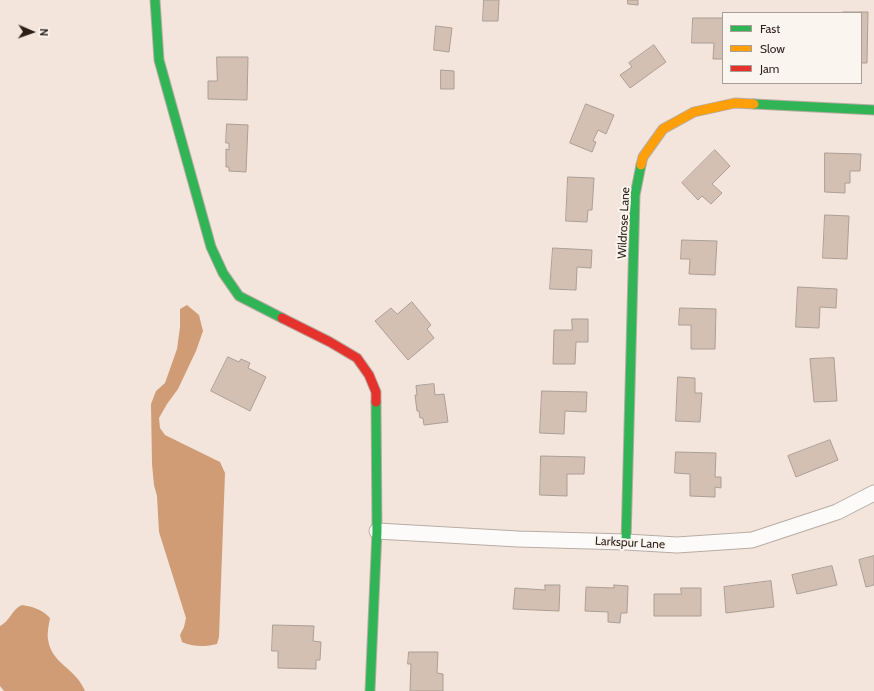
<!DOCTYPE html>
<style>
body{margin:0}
#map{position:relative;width:874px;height:691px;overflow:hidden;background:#f3e5dc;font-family:Cabin,sans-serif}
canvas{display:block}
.legend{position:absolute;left:722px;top:12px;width:140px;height:72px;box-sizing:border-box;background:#fbf5f0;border:1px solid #a89f99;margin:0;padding:5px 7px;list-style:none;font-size:12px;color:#2b1f17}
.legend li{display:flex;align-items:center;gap:8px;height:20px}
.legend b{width:20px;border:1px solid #a89f99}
.north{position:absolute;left:12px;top:12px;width:40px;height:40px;-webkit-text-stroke:3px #fbf5f0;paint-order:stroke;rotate:92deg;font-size:11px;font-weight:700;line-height:16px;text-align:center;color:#2b1f17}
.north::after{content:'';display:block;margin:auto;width:14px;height:18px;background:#2b1f17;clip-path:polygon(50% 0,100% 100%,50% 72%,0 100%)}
</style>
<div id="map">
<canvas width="874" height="691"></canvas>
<ul class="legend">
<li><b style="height:5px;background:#30b455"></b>Fast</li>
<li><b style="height:5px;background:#ff9f0a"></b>Slow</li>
<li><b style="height:5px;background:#e5322d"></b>Jam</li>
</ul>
<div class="north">N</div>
</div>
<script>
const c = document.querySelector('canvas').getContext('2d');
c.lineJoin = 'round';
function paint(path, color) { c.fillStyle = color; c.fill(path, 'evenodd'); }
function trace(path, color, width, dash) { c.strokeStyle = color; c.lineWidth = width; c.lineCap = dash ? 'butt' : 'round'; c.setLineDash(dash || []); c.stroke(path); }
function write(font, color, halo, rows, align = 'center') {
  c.font = font + ' Cabin,sans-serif'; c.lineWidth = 4; c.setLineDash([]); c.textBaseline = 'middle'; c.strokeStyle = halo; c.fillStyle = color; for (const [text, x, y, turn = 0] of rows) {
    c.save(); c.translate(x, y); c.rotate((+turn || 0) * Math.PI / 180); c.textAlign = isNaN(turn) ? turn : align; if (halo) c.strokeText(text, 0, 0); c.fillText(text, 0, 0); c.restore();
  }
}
paint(new Path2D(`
 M 187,305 L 199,315 L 203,331 L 196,351 L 178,389 L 167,404 L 159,418 L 160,428 L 165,435 L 220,462 L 225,473 L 219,637 L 217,644 C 206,647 192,647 182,642 L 180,635 L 184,627 L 186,618 L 159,532 L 157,496 L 154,485 L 152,464 L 151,404 L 156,391 L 165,383 L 177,349 L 180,327 L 180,309 Z
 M 22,605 C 33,607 42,609 50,618 C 49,624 47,633 48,639 C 51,664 76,668 85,691 L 4,691 L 0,686 L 0,626 C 10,621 12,609 22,605 Z`), '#cf9c76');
const building = new Path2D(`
 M 484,0 L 499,0 L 498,21 L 483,21 Z
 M 628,0 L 638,0 L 638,5 L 628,4 Z
 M 843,12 L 868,12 L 867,63 L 861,63 L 861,13 L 843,13 Z
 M 693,18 L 723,18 L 723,59 L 713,59 L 714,43 L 692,43 Z
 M 436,26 L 452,28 L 449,52 L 434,50 Z
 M 654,45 L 666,62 L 630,88 L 620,75 L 632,67 L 629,63 Z
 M 217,57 L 248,57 L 247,100 L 208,99 L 208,81 L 217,81 Z
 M 441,70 L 454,71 L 454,89 L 441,89 Z
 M 586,104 L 614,115 L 606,134 L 598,130 L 593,141 L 596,142 L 592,152 L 570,143 Z
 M 227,124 L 248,125 L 246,172 L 229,171 L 229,167 L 226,167 L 226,149 L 229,150 L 229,143 L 226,143 Z
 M 715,150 L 730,166 L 712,184 L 722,193 L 711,204 L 702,196 L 698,200 L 682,183 Z
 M 825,153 L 861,154 L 860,171 L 850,171 L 850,183 L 845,183 L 845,193 L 825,192 Z
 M 568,177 L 594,178 L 592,210 L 588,210 L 587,222 L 566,221 Z
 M 825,215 L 849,216 L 847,259 L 823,258 Z
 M 682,240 L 717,241 L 715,275 L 689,274 L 690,259 L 681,259 Z
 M 553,248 L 592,250 L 591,268 L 577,267 L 576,290 L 550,289 Z
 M 798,287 L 837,289 L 836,308 L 820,307 L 819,328 L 796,327 Z
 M 412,302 L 431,325 L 427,329 L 434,338 L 408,360 L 375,321 L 391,308 L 397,314 Z
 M 680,308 L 716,309 L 715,349 L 691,349 L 691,325 L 679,325 Z
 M 572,319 L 588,319 L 588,342 L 576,342 L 575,364 L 553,364 L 554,330 L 572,330 Z
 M 228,357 L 239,362 L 241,359 L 250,363 L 248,368 L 266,377 L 250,411 L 211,391 Z
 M 834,358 L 837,401 L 814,402 L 810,359 Z
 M 678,377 L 695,378 L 695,393 L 702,393 L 700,422 L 676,421 Z
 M 434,384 L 435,395 L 444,394 L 448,422 L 424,425 L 423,418 L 420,418 L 419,411 L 417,411 L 415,395 L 417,395 L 416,386 Z
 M 542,391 L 587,392 L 586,412 L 565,411 L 564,434 L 540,433 Z
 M 830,440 L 838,460 L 796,477 L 788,456 Z
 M 676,452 L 716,453 L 715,477 L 721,477 L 721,488 L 715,487 L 715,497 L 690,496 L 690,474 L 675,473 Z
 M 541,456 L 585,457 L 584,474 L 567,474 L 567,496 L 540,495 Z
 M 874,556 L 874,585 L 866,587 L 859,560 Z
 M 832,566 L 837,585 L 797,594 L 792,575 Z
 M 771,581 L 774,607 L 726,613 L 724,587 Z
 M 545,585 L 560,585 L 559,611 L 513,609 L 515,588 L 545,590 Z
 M 614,585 L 628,586 L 627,613 L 621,613 L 620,623 L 608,622 L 608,612 L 585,611 L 586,587 L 614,588 Z
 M 681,588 L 701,588 L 701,616 L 654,616 L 654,594 L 681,594 Z
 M 273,625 L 314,626 L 313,641 L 321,642 L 320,660 L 316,660 L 316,669 L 278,668 L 278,651 L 272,651 Z
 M 409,652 L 438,652 L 437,673 L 443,674 L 443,691 L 410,691 L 411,664 L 408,664 Z`);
paint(building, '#d3c0b2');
trace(building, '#aa9e96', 1);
const street = new Path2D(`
 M 377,531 L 518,539 L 626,542 L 677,545 L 752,540 L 837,512 L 874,493`);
const fast = new Path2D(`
 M 155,0 L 159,60 L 211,247 L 223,273 L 239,296 L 282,318
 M 754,104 L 874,110
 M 626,542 L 635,195 L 641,165
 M 370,691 L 377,531 L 376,402`);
const slow = new Path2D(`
 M 641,165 L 643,157 L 663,129 L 694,112 L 735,103 L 754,104`);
const jam = new Path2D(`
 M 282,318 L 330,342 L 357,358 L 369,375 L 376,392 L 376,402`);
trace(street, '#b8aca4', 17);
trace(fast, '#b8aca4', 11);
trace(slow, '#b8aca4', 11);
trace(jam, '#b8aca4', 11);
trace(street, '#fdfbfa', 15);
trace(fast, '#30b455', 9);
trace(slow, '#ff9f0a', 9);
trace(jam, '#e5322d', 9);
write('12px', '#2b1f17', '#fbf5f0', [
 ["Wildrose Lane",624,223,-87],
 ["Larkspur Lane",630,543,3]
]);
</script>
